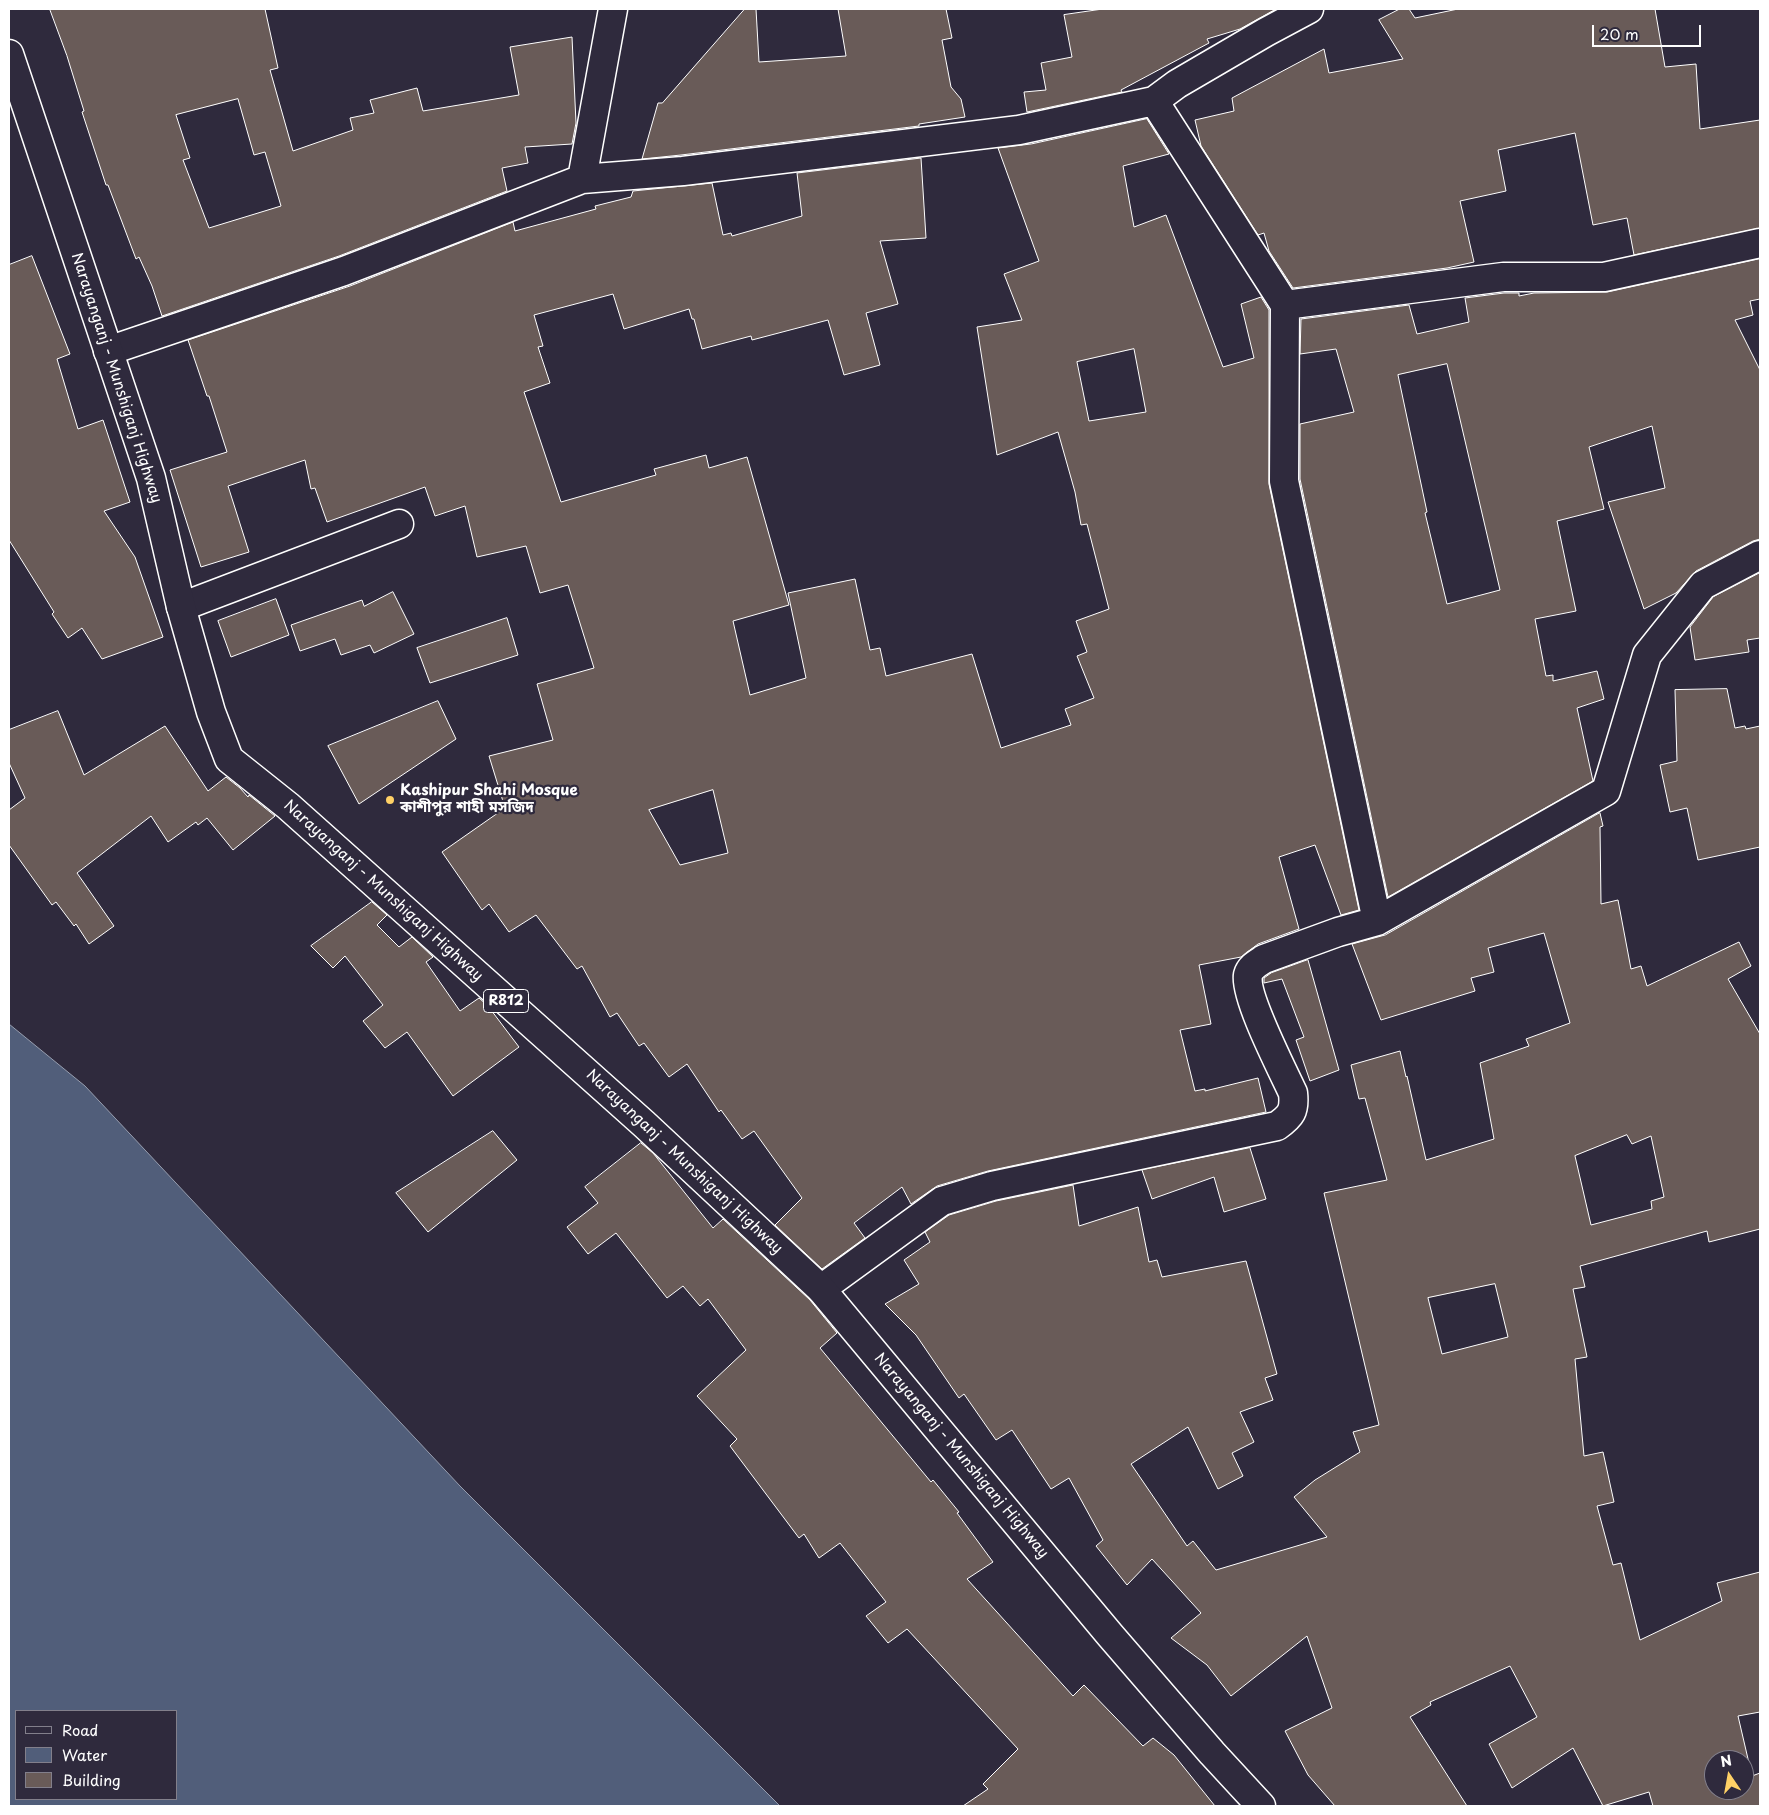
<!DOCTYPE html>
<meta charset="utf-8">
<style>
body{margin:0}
#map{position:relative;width:1769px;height:1815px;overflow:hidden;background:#2f2a3d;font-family:"Playpen Sans",sans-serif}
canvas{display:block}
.frame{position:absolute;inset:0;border:10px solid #fff;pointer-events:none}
.legend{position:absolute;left:15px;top:1710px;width:162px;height:90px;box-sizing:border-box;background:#2f2a3d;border:1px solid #827f8b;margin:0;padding:6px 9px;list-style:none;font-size:15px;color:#fff}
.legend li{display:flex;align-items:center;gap:10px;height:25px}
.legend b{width:25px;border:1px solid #827f8b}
.north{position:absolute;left:1704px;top:1750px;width:50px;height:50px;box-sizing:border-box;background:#2f2a3d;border:1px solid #827f8b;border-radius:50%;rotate:348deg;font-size:14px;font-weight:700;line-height:20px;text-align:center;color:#fff}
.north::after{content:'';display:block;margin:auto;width:18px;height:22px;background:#ffd166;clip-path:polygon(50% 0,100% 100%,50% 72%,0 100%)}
.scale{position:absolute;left:1592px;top:25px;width:109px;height:22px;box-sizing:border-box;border:2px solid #fff;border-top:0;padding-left:6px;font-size:15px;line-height:18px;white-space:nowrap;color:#fff;-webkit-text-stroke:4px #2f2a3d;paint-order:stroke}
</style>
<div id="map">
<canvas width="1769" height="1815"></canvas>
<div class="frame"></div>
<ul class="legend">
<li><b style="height:6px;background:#2f2a3d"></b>Road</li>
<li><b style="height:14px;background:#515e7a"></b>Water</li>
<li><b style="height:14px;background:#695b58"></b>Building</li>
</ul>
<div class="north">N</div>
<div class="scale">20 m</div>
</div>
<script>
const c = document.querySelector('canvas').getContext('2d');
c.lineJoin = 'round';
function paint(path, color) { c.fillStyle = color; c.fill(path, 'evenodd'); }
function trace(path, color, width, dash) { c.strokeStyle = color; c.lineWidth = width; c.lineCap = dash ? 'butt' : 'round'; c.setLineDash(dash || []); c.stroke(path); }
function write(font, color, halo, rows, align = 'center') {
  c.font = font + ' "Playpen Sans","Noto Sans Bengali",sans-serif'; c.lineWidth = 4.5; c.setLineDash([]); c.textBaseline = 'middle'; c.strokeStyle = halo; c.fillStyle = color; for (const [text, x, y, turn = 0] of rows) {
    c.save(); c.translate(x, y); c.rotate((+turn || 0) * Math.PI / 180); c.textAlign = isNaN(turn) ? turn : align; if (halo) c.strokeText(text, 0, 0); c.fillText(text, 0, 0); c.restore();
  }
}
const water = new Path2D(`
 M 9,1024 L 85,1086 L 460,1486 L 780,1806 L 9,1806 ZM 16,1711 L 176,1711 L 176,1799 L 16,1799 Z`);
paint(water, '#515e7a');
trace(water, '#979eaf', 1);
const building = new Path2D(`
 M 50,9 L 265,9 L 278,68 L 270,70 L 293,151 L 353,130 L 350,118 L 374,113 L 370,100 L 417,88 L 423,111 L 519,95 L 510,47 L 572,37 L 576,123 L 572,144 L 525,147 L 528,163 L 502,168 L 507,191 L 339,256 L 162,316 L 152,286 L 139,257 L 136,259 L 108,185 L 106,185 L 82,112 L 84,111 L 67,56 ZM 238,99 L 254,155 L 265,152 L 281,206 L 209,228 L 183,160 L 190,158 L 176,115 Z
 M 745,9 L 756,9 L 759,62 L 846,56 L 838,9 L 946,9 L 952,38 L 942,40 L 951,87 L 961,99 L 965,117 L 919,124 L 919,126 L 681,155 L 642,159 L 658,103 L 662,103 Z
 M 1103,9 L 1276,9 L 1240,29 L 1207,39 L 1209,43 L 1121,90 L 1122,92 L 1027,112 L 1024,92 L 1046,90 L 1041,63 L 1072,57 L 1064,15 Z
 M 1400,9 L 1409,9 L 1415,18 L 1458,9 L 1655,9 L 1665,67 L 1696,64 L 1700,129 L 1760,120 L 1760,228 L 1634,255 L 1627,218 L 1593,225 L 1575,133 L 1498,150 L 1506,191 L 1460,201 L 1474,262 L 1447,268 L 1293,288 L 1269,251 L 1264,233 L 1258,235 L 1201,146 L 1195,120 L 1234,111 L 1232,98 L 1324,49 L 1329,73 L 1403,59 L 1379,20 Z
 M 1147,119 L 1169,154 L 1123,166 L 1134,227 L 1166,215 L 1223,367 L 1254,358 L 1241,304 L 1261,297 L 1269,310 L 1269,484 L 1359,910 L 1341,915 L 1315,845 L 1279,857 L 1299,929 L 1258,944 L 1241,957 L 1199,965 L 1211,1024 L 1180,1030 L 1195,1091 L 1205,1089 L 1205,1091 L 1258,1078 L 1266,1112 L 988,1171 L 937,1186 L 911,1204 L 902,1187 L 854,1223 L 865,1238 L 822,1269 L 775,1225 L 802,1198 L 754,1131 L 742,1139 L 721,1110 L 719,1112 L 687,1064 L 669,1077 L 644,1043 L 639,1046 L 617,1013 L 610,1017 L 582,966 L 577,969 L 536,915 L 509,932 L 489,904 L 482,910 L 442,852 L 505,808 L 489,756 L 553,740 L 537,684 L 594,668 L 568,585 L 540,593 L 526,546 L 477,557 L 465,506 L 435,516 L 425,487 L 327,522 L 315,488 L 311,489 L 305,460 L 228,486 L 249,552 L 201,567 L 170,470 L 227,452 L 209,396 L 207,396 L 188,340 L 350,286 L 513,222 L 515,231 L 596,209 L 595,206 L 631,197 L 633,191 L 712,183 L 723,235 L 731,233 L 732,236 L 802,216 L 797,173 L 921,158 L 926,238 L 880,241 L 898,304 L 866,313 L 880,365 L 844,375 L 828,320 L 752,340 L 751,336 L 702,349 L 694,319 L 692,319 L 689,309 L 624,329 L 613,294 L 534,315 L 543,346 L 538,347 L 550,383 L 524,392 L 561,502 L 656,475 L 654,469 L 706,455 L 709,468 L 747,457 L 789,605 L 733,621 L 750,695 L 806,678 L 788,593 L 855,579 L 870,650 L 880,648 L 886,676 L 972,654 L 1001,748 L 1071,725 L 1065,709 L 1094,698 L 1077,656 L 1087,652 L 1076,621 L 1109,609 L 1087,524 L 1081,525 L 1075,492 L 1058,432 L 997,455 L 977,327 L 1022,320 L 1004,274 L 1039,261 L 998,148 L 1031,144 ZM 1134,349 L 1146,412 L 1089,421 L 1077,362 ZM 713,790 L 728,853 L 680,865 L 649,810 Z
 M 32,256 L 70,354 L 57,359 L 78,429 L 103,420 L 130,502 L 104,511 L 135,557 L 163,637 L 102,659 L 82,628 L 68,638 L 52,614 L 54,612 L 9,540 L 9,265 Z
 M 1760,259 L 1760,299 L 1750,301 L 1753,315 L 1735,320 L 1760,370 L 1760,539 L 1753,541 L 1696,571 L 1676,593 L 1644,609 L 1608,502 L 1665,488 L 1652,426 L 1589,447 L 1604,509 L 1557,521 L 1576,611 L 1535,619 L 1546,676 L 1553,675 L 1553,681 L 1597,671 L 1604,699 L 1577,708 L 1593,781 L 1388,897 L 1300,479 L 1300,424 L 1354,412 L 1336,349 L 1300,354 L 1301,319 L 1409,305 L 1417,334 L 1469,322 L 1465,298 L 1504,293 L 1519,293 L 1519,296 L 1534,293 L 1607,292 ZM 1447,364 L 1500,590 L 1447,604 L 1425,513 L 1427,512 L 1398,375 Z
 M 1760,573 L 1760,638 L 1747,640 L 1749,652 L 1695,660 L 1690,627 L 1713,597 Z
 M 393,592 L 414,634 L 374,653 L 370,645 L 341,655 L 335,639 L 300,651 L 291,625 L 362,600 L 364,606 Z
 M 276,599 L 289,635 L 231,657 L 218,621 Z
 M 507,618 L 518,655 L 430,683 L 417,648 Z
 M 1727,689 L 1735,728 L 1745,726 L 1746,729 L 1760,726 L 1760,847 L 1698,860 L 1687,808 L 1670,812 L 1660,765 L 1677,761 L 1675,690 Z
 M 438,701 L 456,739 L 359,804 L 328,746 Z
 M 58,711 L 84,775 L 165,726 L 208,791 L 226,777 L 240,788 L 248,797 L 249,795 L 275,816 L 233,850 L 207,818 L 198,825 L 196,822 L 168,842 L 151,816 L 77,873 L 114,926 L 89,944 L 76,924 L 74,926 L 56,902 L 52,905 L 9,845 L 9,810 L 25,798 L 9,763 L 9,730 Z
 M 1600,813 L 1603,826 L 1600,827 L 1601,904 L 1618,900 L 1631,969 L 1641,966 L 1647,986 L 1739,942 L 1751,966 L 1728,979 L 1760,1034 L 1760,1229 L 1709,1242 L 1707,1231 L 1580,1266 L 1585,1287 L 1573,1289 L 1587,1357 L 1575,1359 L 1584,1456 L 1603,1452 L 1614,1502 L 1597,1506 L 1613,1565 L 1621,1563 L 1640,1640 L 1722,1601 L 1717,1583 L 1760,1572 L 1760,1712 L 1738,1716 L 1752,1776 L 1760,1773 L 1760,1806 L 1653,1806 L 1649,1792 L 1603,1806 L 1573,1748 L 1512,1788 L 1489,1744 L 1537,1717 L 1510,1666 L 1430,1702 L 1431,1705 L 1410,1717 L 1467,1806 L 1335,1806 L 1308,1775 L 1285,1731 L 1332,1708 L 1307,1636 L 1231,1696 L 1207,1665 L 1171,1638 L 1201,1613 L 1152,1559 L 1127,1585 L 1096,1546 L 1103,1540 L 1069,1478 L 1051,1489 L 1012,1430 L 996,1440 L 964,1394 L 959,1398 L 916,1335 L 885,1304 L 919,1284 L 904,1260 L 930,1242 L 925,1232 L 949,1215 L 996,1201 L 1073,1185 L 1079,1226 L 1138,1207 L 1149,1262 L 1157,1260 L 1162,1277 L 1246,1261 L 1277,1374 L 1265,1378 L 1273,1400 L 1240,1412 L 1254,1442 L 1232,1453 L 1243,1476 L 1218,1489 L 1188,1427 L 1131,1464 L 1187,1546 L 1193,1541 L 1216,1570 L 1327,1537 L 1294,1497 L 1315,1480 L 1360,1452 L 1353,1432 L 1379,1425 L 1324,1193 L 1387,1180 L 1365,1098 L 1359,1099 L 1351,1065 L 1400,1051 L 1406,1077 L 1407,1076 L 1426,1160 L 1494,1139 L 1480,1063 L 1529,1046 L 1526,1039 L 1570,1023 L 1544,933 L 1488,948 L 1494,972 L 1471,978 L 1475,991 L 1381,1020 L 1352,944 L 1385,935 ZM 1627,1135 L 1632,1144 L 1651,1136 L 1664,1197 L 1651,1201 L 1652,1209 L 1591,1225 L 1575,1156 ZM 1495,1284 L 1508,1337 L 1442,1354 L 1428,1298 ZM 1714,1760 L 1744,1760 L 1744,1790 L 1714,1790 Z
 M 372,902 L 387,915 L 377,925 L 399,947 L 412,937 L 433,957 L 426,962 L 460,1011 L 479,998 L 488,1006 L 519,1047 L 453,1096 L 407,1032 L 385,1048 L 363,1021 L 383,1005 L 345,956 L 333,968 L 311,946 Z
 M 1308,960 L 1339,1070 L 1310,1081 L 1296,1040 L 1304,1037 L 1282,979 L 1264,983 L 1264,978 L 1271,973 Z
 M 493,1131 L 517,1160 L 428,1232 L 396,1193 Z
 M 641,1143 L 653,1153 L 713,1228 L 723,1219 L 810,1300 L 837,1333 L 820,1348 L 931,1482 L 933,1480 L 959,1512 L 957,1513 L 993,1562 L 967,1579 L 1073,1696 L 1084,1685 L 1143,1746 L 1153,1738 L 1174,1755 L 1215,1806 L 963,1806 L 988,1789 L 983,1784 L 1018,1749 L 907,1629 L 888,1643 L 866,1616 L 886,1602 L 840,1543 L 819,1558 L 804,1534 L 799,1538 L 730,1446 L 737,1439 L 697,1396 L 746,1350 L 708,1299 L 700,1306 L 683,1286 L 667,1298 L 616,1233 L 588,1254 L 567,1227 L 598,1203 L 585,1187 Z
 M 1250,1148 L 1266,1199 L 1224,1212 L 1214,1177 L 1152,1199 L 1142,1170 Z`);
paint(building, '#695b58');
trace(building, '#fff', 1);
const street = new Path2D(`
 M 1154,101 L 1285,305
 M 582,179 L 613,9
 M 108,351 L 344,271 L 582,179 L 683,171 L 1019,130 L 1154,101 L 1177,84 L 1266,32 L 1309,9
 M 181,607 L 399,524
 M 1377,921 L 1284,481 L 1285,305 L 1503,277 L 1604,277 L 1760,243
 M 821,1289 L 942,1201 L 992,1186 L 1277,1126 C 1291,1116 1295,1111 1293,1093 C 1283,1071 1244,996 1248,975 C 1250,967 1258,963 1264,959 L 1338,932 L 1377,921 L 1606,791 L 1647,655 L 1703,585 L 1760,555`);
const primary = new Path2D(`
 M 9,54 L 151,478 L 181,607 L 211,712 L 229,759 L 288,806 L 644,1124 L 821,1289 L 1110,1635 L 1212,1753 L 1261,1806`);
trace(street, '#fff', 31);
trace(primary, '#fff', 31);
trace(street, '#2f2a3d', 28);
trace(primary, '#2f2a3d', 28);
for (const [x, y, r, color] of [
 [390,800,5,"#ffd166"]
]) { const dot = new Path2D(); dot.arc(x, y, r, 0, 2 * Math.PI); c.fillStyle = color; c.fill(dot); trace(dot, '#2f2a3d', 2); }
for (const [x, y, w] of [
 [506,1001,45]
]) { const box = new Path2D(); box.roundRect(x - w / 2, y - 11.5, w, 23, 4); c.fillStyle = '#2f2a3d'; c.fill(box); trace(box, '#fff', 1); }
write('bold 14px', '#fff', null, [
 ["R812",506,1001]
]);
write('15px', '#fff', '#2f2a3d', [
 ["Narayanganj - Munshiganj Highway",116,378,72],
 ["Narayanganj - Munshiganj Highway",383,891,42],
 ["Narayanganj - Munshiganj Highway",684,1162,43],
 ["Narayanganj - Munshiganj Highway",961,1456,50]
]);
write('bold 15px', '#fff', '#2f2a3d', [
 ["Kashipur Shahi Mosque",400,791],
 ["কাশীপুর শাহী মসজিদ",400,808]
], 'left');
</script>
